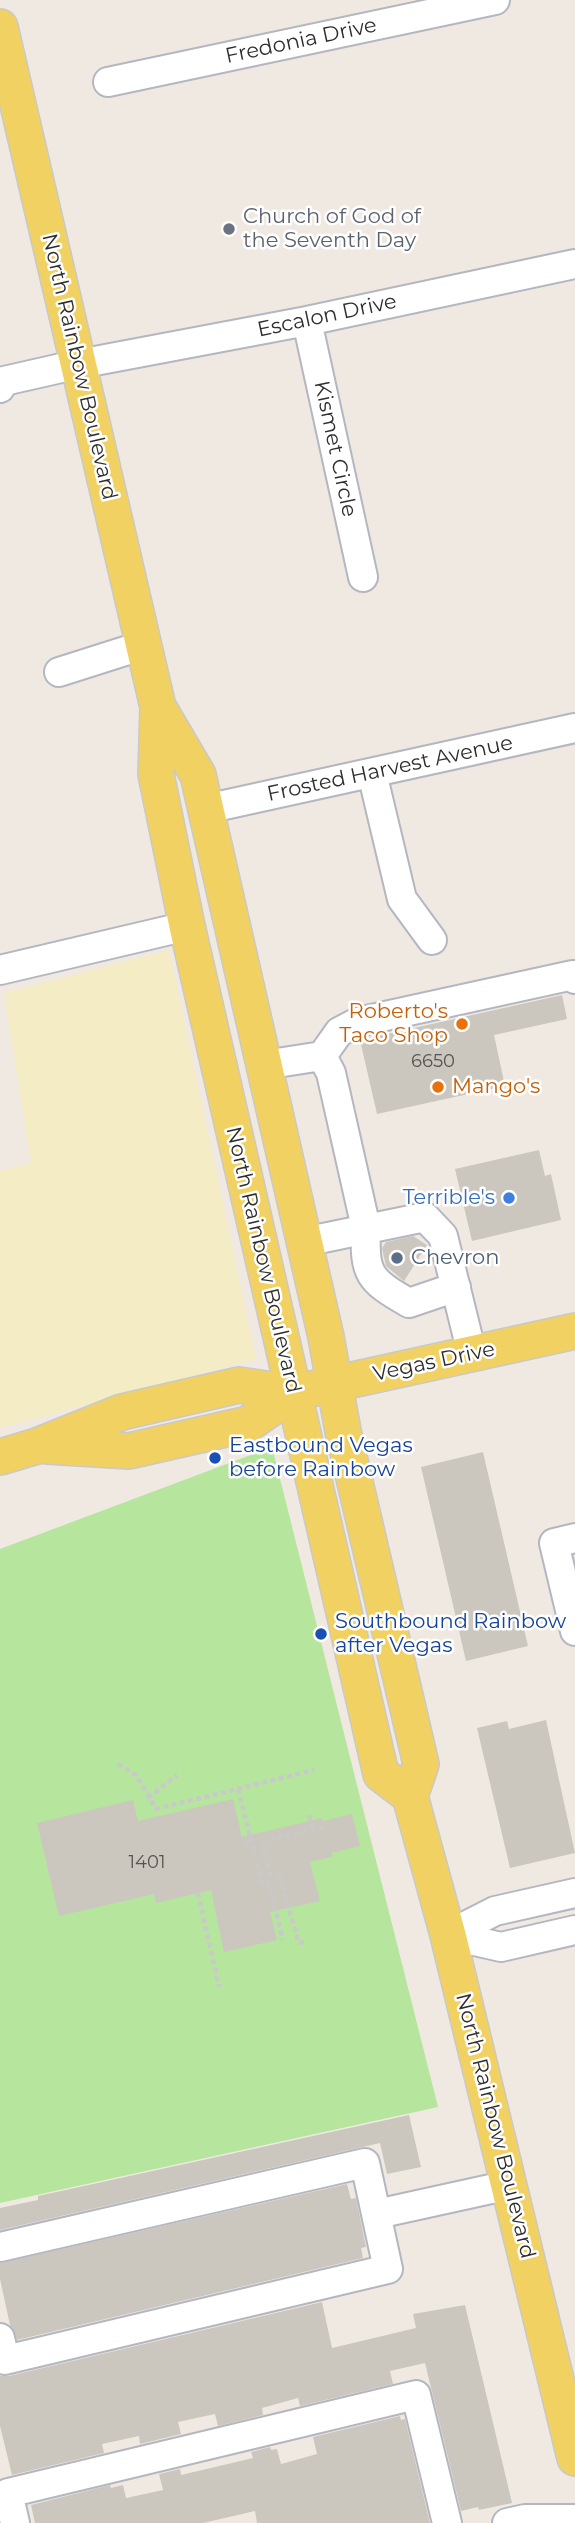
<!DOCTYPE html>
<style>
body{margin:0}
canvas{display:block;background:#efe9e1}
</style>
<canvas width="575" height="2523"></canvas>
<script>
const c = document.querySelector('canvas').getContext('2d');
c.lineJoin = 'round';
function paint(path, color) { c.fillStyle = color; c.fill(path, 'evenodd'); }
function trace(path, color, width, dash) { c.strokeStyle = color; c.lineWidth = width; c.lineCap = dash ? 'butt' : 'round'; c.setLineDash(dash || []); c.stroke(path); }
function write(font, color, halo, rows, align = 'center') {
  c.font = font + ' Montserrat,sans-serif'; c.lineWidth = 5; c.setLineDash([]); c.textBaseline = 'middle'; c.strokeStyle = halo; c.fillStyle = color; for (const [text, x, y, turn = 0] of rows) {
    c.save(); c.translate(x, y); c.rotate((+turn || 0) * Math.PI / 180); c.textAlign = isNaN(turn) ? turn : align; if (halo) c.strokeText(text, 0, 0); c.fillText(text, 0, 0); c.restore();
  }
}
paint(new Path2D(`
 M 272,1447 L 438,2107 L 0,2203 L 0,1549 Z`), '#b6e59e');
paint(new Path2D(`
 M 169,950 L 256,1359 L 0,1428 L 0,1171 L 31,1163 L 4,993 Z`), '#f3ecc5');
paint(new Path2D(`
 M 562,995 L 567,1019 L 494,1035 L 505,1086 L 377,1114 L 360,1040 Z
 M 539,1150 L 545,1176 L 551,1174 L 561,1220 L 472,1241 L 455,1169 Z
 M 413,1236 L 427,1245 L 404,1281 L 386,1266 L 382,1248 L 386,1242 Z
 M 483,1452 L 528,1646 L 466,1661 L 421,1467 Z
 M 546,1720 L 575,1853 L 510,1868 L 477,1728 L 507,1721 L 509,1729 Z
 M 233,1799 L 242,1837 L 322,1818 L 323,1821 L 352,1814 L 360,1846 L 332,1853 L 332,1857 L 310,1862 L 320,1901 L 270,1912 L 277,1940 L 224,1952 L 211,1890 L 156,1903 L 154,1894 L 59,1916 L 37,1823 L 133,1800 L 138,1821 Z
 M 409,2115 L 421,2167 L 387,2174 L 380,2143 L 0,2230 L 0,2208 L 38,2200 L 38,2196 Z
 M 347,2184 L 351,2199 L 356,2198 L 366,2247 L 361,2248 L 363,2258 L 17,2340 L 10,2325 L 0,2279 L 0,2263 Z
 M 322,2302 L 332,2348 L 416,2328 L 413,2314 L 465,2305 L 512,2503 L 479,2510 L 478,2507 L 461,2511 L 425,2363 L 390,2371 L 393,2384 L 300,2406 L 298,2398 L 262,2408 L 263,2415 L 218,2426 L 215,2414 L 178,2422 L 181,2434 L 140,2444 L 139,2436 L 102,2444 L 104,2453 L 12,2475 L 0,2426 L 0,2376 L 9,2376 Z
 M 400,2416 L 401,2420 L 405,2419 L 430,2523 L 257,2523 L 255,2511 L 203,2523 L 35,2523 L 31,2505 L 110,2485 L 111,2488 L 123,2485 L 126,2498 L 163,2490 L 159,2474 L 180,2469 L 181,2475 L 232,2463 L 253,2458 L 251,2452 L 270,2447 L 271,2450 L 277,2449 L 281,2464 L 317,2454 L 313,2437 Z`), '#cbc7bf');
const minor = new Path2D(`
 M 108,82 L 495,0
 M 307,321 L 363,577
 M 0,388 L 4,381 L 79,364 L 307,321 L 575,264
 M 59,672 L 144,645
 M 372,773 L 402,899 L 432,940
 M 206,809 L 575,728
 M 0,970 L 187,926
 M 322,1056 L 339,1032 L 358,1022 L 573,975 L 575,979
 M 264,1065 L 322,1056 L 331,1073 L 366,1228 C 364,1275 369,1280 409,1303 L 456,1287
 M 304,1242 L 425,1217 L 443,1236 L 472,1354
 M 575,1538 L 554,1543 L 575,1631
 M 448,1935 L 495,1911 L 575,1893
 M 448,1935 L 501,1947 L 575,1930
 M 377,2214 L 509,2185
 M 0,2247 L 365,2163 L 388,2269 L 5,2360 L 0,2338
 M 15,2523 L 8,2493 L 416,2395 L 447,2523
 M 507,2523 L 525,2519 L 575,2519`);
const major = new Path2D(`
 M 0,27 L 158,707 L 156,774 L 187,926 L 381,1774 L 410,1796
 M 158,707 L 198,775 L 326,1337 L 343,1431 L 421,1764 L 410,1796 L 448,1935 L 575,2458
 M 47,1446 L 129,1451 L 248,1424 L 293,1393
 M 0,1457 L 37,1446 L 122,1412 L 239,1385 L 293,1393 L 575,1331`);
trace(minor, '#b4b7c1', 32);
trace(major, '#c9c9c9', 38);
trace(new Path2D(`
 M 118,1764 L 136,1775 L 156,1809 L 314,1770
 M 238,1789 L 262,1883 L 268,1882 L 283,1940
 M 148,1798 L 177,1775
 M 309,1815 L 313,1830
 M 244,1845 L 247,1841
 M 198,1893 L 219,1987
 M 304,1942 L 299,1943 L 278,1872 L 270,1874 L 263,1841 L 325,1827`), '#c9c9c9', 4.5, [5, 3.5]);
trace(minor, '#fff', 28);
trace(major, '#f2d163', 35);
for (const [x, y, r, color] of [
 [229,229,7,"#6b7280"],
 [462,1024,7,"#e8710a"],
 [438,1087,7,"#e8710a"],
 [509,1198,7,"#3f7fe0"],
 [397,1258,7,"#5c6f8a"],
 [215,1458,7,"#1a4fb4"],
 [321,1634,7,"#1a4fb4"]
]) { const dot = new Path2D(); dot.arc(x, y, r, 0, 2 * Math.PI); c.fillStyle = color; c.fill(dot); trace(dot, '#fff', 2.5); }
write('18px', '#555452', null, [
 ["6650",433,1062],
 ["1401",147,1863]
]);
write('21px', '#2e2e2e', '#fff', [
 ["Fredonia Drive",301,41,-12],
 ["Escalon Drive",327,316,-12],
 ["North Rainbow Boulevard",79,367,77],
 ["Kismet Circle",335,449,78],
 ["Frosted Harvest Avenue",390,769,-12],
 ["North Rainbow Boulevard",263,1260,77],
 ["Vegas Drive",434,1362,-12],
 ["North Rainbow Boulevard",495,2126,76]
]);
write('21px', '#5b616d', '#fff', [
 ["Church of God of",243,217],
 ["the Seventh Day",243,241]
], 'left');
write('21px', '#c56008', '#fff', [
 ["Roberto's",448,1012],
 ["Taco Shop",448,1036],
 ["Mango's",452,1087,"left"]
], 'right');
write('21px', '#366cbe', '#fff', [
 ["Terrible's",495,1198]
], 'right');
write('21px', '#4e5e75', '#fff', [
 ["Chevron",411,1258]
], 'left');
write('21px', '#164399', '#fff', [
 ["Eastbound Vegas",229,1446],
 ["before Rainbow",229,1470],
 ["Southbound Rainbow",335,1622],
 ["after Vegas",335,1646]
], 'left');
</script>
